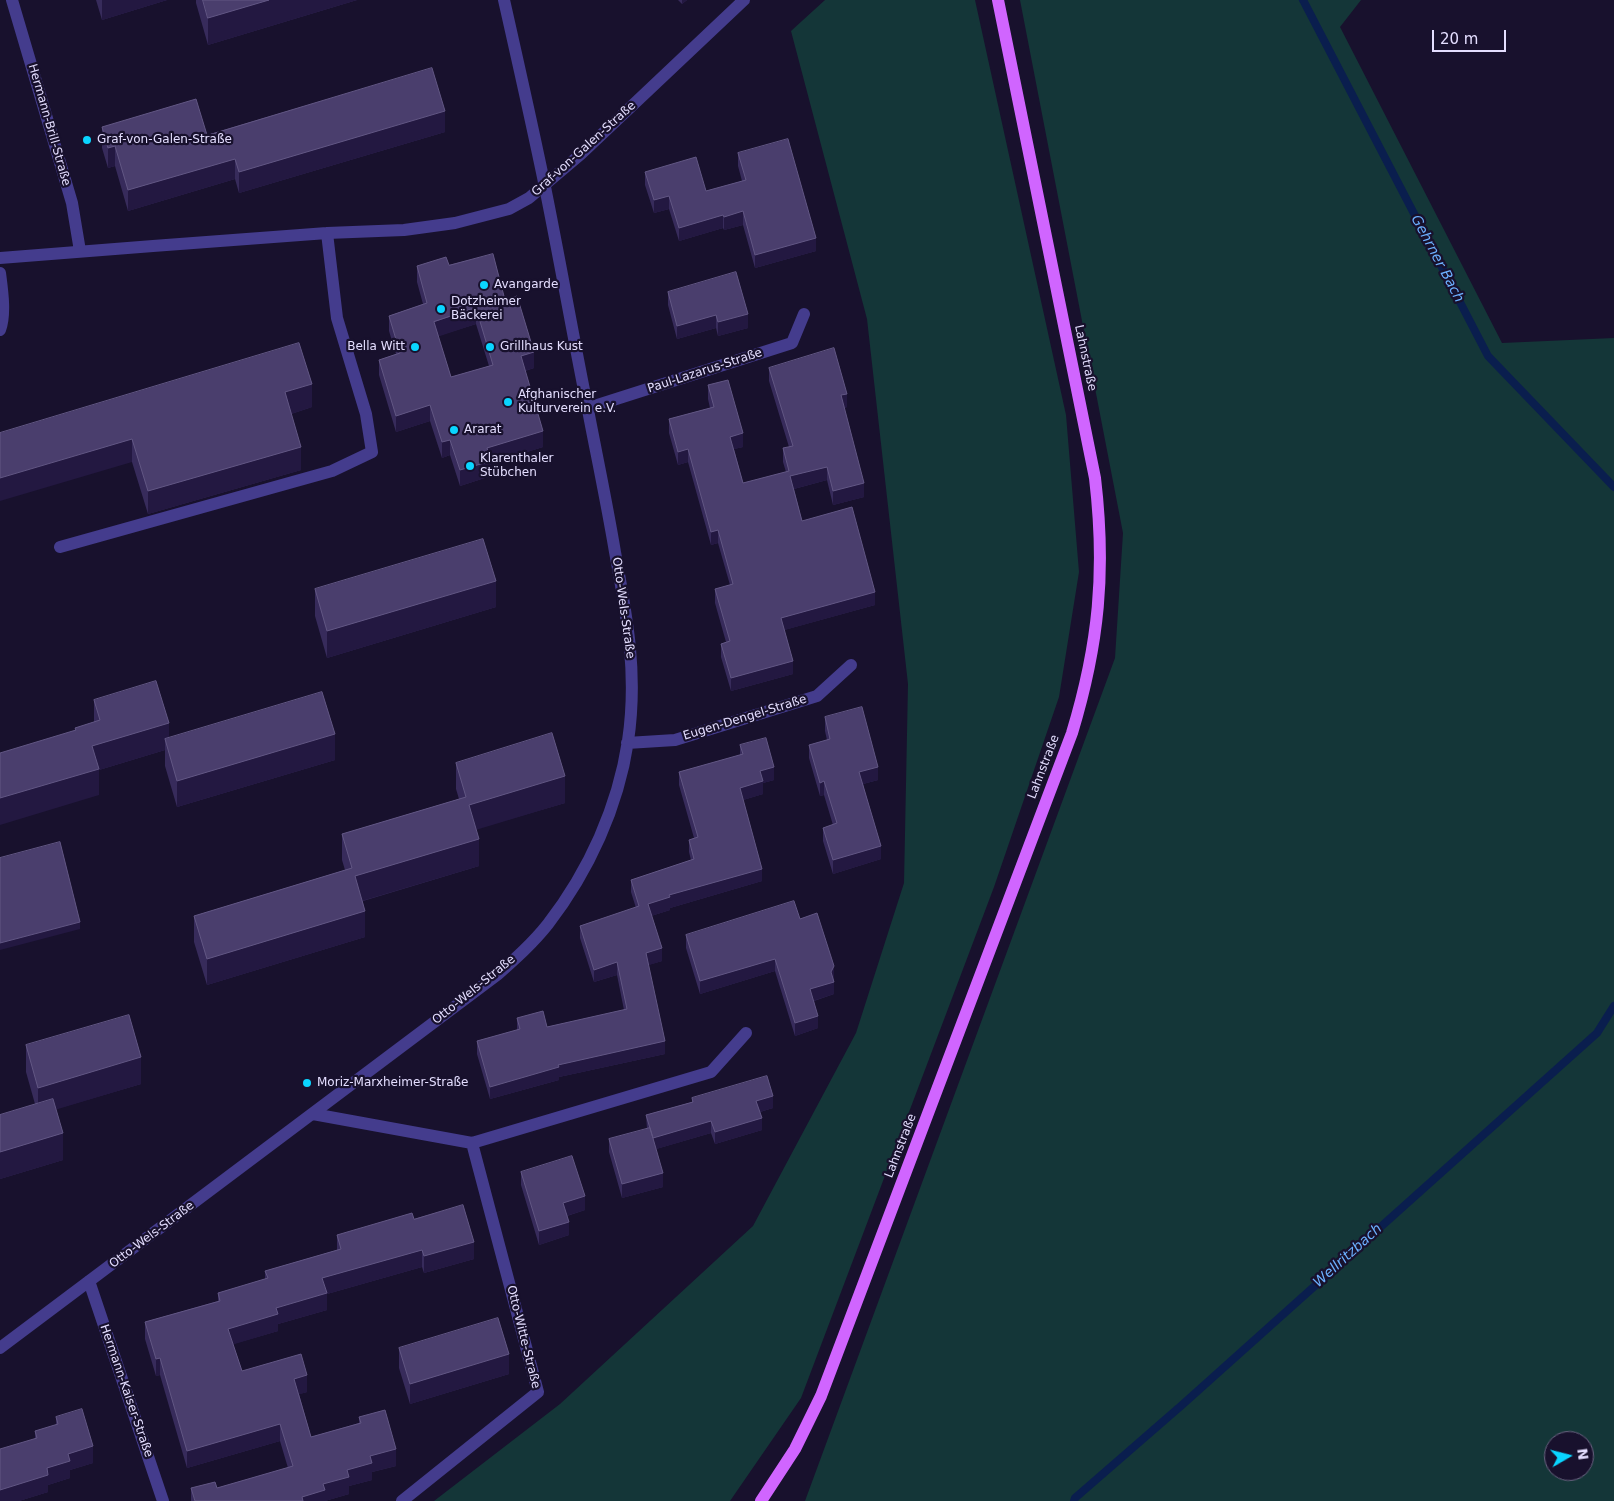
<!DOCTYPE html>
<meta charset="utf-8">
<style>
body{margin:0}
#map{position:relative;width:1614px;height:1501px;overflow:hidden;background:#18112d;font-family:"DejaVu Sans",sans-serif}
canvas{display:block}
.north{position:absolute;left:1544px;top:1431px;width:50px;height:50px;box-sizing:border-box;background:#18112d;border:1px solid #6a6381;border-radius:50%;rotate:82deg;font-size:14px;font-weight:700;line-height:20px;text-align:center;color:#e4deff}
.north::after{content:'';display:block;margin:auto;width:18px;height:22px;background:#0ad5ff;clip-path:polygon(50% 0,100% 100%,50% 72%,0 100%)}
.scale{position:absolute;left:1432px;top:30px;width:74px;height:22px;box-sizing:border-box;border:2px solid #e4deff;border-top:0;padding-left:6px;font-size:15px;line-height:18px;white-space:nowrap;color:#e4deff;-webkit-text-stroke:4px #18112d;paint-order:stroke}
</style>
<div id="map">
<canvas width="1614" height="1501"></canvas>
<div class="north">N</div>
<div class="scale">20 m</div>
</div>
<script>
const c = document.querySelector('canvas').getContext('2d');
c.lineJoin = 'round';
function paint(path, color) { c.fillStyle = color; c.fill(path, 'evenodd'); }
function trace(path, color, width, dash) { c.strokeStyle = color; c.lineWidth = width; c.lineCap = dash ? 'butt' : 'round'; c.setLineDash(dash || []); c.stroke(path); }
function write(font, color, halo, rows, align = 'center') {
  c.font = font + ' "DejaVu Sans",sans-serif'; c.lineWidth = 4.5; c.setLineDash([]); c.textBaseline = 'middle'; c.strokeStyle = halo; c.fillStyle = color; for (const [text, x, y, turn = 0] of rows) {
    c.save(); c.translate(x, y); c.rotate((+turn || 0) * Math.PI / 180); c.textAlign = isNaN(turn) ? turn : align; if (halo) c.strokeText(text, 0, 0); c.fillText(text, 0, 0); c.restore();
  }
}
paint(new Path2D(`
 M 825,0 L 975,0 L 1066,415 L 1079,572 L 1059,697 L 994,887 L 801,1398 L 730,1501 L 434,1501 L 560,1404 L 753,1226 L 856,1033 L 904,883 L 908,684 L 867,319 L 791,31 Z
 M 1020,0 L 1361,0 L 1340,27 L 1502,343 L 1614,338 L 1614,1501 L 805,1501 L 1115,658 L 1123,533 ZM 1554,1441 L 1584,1441 L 1584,1471 L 1554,1471 Z`), '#143638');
trace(new Path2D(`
 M 1303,0 L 1488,356 L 1614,487
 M 1074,1501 L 1075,1498 L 1182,1405 L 1597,1033 L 1614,1006`), '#0a1e4e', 8);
trace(new Path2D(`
 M 12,0 L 72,203 L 80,251
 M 0,258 L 153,246 L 327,233 L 404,230 L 455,223 L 509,209 L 529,198 L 581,154 L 744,0
 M 0,273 C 2,289 6,314 0,330
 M 588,408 L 792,343 L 804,314
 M 60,547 L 332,471 L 372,452 L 366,414 L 337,318 L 327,233
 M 627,743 L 675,740 L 817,696 L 851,665
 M 313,1114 L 472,1143 L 711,1072 L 746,1033
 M 89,1281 L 163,1501
 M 0,1348 L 497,975 C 515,959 533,943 548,924 C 589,871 618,807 628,741 C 638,674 627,617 615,552 C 607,504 597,457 588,410 C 573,336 560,261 545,187 C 532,124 518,62 504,0
 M 402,1501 L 538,1392 L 472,1143`), '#443c8d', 12);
trace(new Path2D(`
 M 761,1501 L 795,1449 L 821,1396 L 1072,733 C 1099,644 1106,571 1095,478 L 998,0`), '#d065ff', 12);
paint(new Path2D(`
 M 96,0 L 167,0 L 102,20 Z
 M 196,0 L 357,0 L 208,45 L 196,3 Z
 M 678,0 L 687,0 L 682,4 Z
 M 102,127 L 207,135 L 445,132 L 239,193 L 235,179 L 128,211 L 115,166 L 108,168 L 102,148 Z
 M 738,153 L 816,251 L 755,268 L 743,225 L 724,230 L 723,228 L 679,241 L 669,209 L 654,213 L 645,185 L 645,172 L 706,191 L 742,181 L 738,166 Z
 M 449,265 L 505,300 L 534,368 L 525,371 L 543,447 L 491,463 L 491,476 L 460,486 L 450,455 L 442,458 L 430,421 L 396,432 L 379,375 L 379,360 L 396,354 L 389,331 L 389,316 L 423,304 L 417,282 L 417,266 ZM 476,324 L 489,366 L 451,377 L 438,336 Z
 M 668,292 L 748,328 L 718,336 L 716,328 L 677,339 L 668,305 Z
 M 769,368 L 847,407 L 844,408 L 864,497 L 833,505 L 827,480 L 794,489 L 802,521 L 875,605 L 784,630 L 793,674 L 731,691 L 721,657 L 721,644 L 726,642 L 715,603 L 715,589 L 730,585 L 718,543 L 711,545 L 688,462 L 678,465 L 669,433 L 669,419 L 710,408 L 708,399 L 708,385 L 743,447 L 734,449 L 743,483 L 786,472 L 783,462 L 783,448 L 789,447 L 769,381 Z
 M 312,407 L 291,414 L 301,470 L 148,514 L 132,462 L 0,433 Z
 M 315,589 L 496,607 L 327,658 L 315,616 Z
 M 94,700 L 169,738 L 335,760 L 177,807 L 165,766 L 165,750 L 99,770 L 99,795 L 75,731 L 75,728 L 94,722 Z
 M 825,717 L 878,780 L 863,784 L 881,859 L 833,874 L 823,841 L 823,828 L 833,825 L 824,795 L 820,796 L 809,758 L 809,745 L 827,740 L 825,731 Z
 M 740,745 L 774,780 L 763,783 L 763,794 L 743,800 L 762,881 L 670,908 L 670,910 L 651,916 L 662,961 L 648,965 L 665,1054 L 559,1077 L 559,1080 L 490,1099 L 477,1054 L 477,1041 L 517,1030 L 517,1018 L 547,1027 L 624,1010 L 617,975 L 594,982 L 580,938 L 580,926 L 636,908 L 631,892 L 631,880 L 691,860 L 689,852 L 689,840 L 694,838 L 679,785 L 679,772 L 740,755 Z
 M 456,763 L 565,803 L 476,829 L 479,866 L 363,901 L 365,937 L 207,985 L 194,942 L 194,916 L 345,870 L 342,860 L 342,834 L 459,799 L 456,789 Z
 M 800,919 L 834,979 L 834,994 L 814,1001 L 818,1028 L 795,1036 L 775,971 L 700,994 L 686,948 L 686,935 Z
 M 26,1045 L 141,1084 L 56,1109 L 63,1160 L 0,1179 L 0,1115 L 35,1104 L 26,1072 Z
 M 692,1098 L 773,1108 L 760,1112 L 762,1130 L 715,1144 L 711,1133 L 656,1149 L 663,1187 L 622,1198 L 609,1152 L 609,1139 L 647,1129 L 646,1115 L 692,1102 Z
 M 521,1172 L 585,1210 L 567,1216 L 569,1235 L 539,1245 L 521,1185 Z
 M 414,1219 L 474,1259 L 424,1273 L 422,1267 L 327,1294 L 327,1310 L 278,1324 L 278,1331 L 233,1344 L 242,1371 L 307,1392 L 299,1394 L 311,1437 L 359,1423 L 359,1417 L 396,1466 L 372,1472 L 372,1480 L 349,1486 L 349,1494 L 325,1501 L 217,1488 L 288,1468 L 280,1441 L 187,1468 L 160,1375 L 156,1376 L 145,1339 L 145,1322 L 218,1301 L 218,1293 L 265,1279 L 265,1271 L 337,1250 L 337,1235 Z
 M 399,1348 L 509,1374 L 410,1404 L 399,1368 Z
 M 56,1417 L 93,1463 L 70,1470 L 70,1478 L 48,1485 L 48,1492 L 19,1501 L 0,1501 L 35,1438 L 35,1431 L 56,1425 Z
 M 191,1488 L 195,1501 L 191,1501 Z`), '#372b5b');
paint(new Path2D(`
 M 102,0 L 167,0 L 102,20 Z
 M 269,0 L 357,0 L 208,45 L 208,18 Z
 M 682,0 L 687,0 L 682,4 Z
 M 445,111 L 445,132 L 239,193 L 239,172 Z
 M 115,146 L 115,166 L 108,168 L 108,148 Z
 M 235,159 L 235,179 L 128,211 L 128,190 Z
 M 669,196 L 669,209 L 654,213 L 654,200 Z
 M 743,211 L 743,225 L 724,230 L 724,217 Z
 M 723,215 L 723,228 L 679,241 L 679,228 Z
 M 816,238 L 816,251 L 755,268 L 755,255 Z
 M 476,308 L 476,324 L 434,338 L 434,322 Z
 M 748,314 L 748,328 L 718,336 L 718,322 Z
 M 716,315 L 716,328 L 677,339 L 677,326 Z
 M 534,352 L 534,368 L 521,372 L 521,356 Z
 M 312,384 L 312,407 L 285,416 L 285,392 Z
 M 847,394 L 847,407 L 841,409 L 841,395 Z
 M 430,405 L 430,421 L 396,432 L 396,416 Z
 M 543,431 L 543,447 L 491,463 L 491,476 L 460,486 L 460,470 L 487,448 Z
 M 743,433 L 743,447 L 730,450 L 730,437 Z
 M 132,439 L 132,462 L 0,501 L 0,478 Z
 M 450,440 L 450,455 L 442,458 L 442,442 Z
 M 301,447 L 301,470 L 148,514 L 148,491 Z
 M 688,449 L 688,462 L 678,465 L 678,452 Z
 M 827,467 L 827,480 L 790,490 L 790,476 Z
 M 864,483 L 864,497 L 833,505 L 833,491 Z
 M 718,530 L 718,543 L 711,545 L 711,532 Z
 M 496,581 L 496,607 L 327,658 L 327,631 Z
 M 875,592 L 875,605 L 781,631 L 781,618 Z
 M 793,661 L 793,674 L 731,691 L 731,678 Z
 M 169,723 L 169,749 L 165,739 L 165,750 L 99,770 L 99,795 L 0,825 L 0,798 L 92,746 Z
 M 335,734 L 335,760 L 177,807 L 177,781 Z
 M 774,767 L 774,780 L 763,783 L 763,794 L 740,801 L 740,788 L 760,771 Z
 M 878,767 L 878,780 L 859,785 L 859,772 Z
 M 565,776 L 565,803 L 469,832 L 469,805 Z
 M 824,781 L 824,795 L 820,796 L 820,783 Z
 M 479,839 L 479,866 L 355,903 L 355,876 Z
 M 881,846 L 881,859 L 833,874 L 833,860 Z
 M 762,869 L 762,881 L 670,908 L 670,910 L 648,917 L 648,904 L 669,895 Z
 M 365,911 L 365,937 L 207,985 L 207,959 Z
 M 80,922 L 80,929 L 0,950 L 0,943 Z
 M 662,948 L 662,961 L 646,966 L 646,953 Z
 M 775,959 L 775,971 L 700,994 L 700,981 Z
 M 617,962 L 617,975 L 594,982 L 594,970 Z
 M 834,966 L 834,979 L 833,982 L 834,982 L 834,994 L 810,1002 L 810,989 L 831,972 Z
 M 818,1016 L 818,1028 L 795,1036 L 795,1023 Z
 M 665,1041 L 665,1054 L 559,1077 L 559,1080 L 490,1099 L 490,1087 L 558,1065 Z
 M 141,1057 L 141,1084 L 38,1115 L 38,1088 Z
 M 773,1096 L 773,1108 L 756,1113 L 756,1101 Z
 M 762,1118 L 762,1130 L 715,1144 L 715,1132 Z
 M 711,1121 L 711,1133 L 653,1150 L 653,1138 Z
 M 63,1133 L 63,1160 L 0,1179 L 0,1152 Z
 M 663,1173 L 663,1187 L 622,1198 L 622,1184 Z
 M 585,1196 L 585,1210 L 563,1217 L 563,1203 Z
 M 569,1222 L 569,1235 L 539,1245 L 539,1231 Z
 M 474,1242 L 474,1259 L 424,1273 L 424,1256 Z
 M 422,1250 L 422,1267 L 327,1294 L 327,1310 L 278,1324 L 278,1331 L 228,1346 L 228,1329 L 322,1278 Z
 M 509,1354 L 509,1374 L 410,1404 L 410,1384 Z
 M 160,1358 L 160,1375 L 156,1376 L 156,1359 Z
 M 307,1375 L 307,1392 L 294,1396 L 294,1379 Z
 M 280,1424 L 280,1441 L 187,1468 L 187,1451 Z
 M 93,1446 L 93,1463 L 70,1470 L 70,1478 L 48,1485 L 48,1492 L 19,1501 L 0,1501 L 0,1490 L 47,1468 L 68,1454 Z
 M 396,1449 L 396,1466 L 372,1472 L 372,1480 L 349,1486 L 349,1494 L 325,1501 L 302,1501 L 302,1497 L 370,1456 Z`), '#231841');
const building = new Path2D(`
 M 203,0 L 269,0 L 208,18 Z
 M 432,68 L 445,111 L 239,172 L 235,159 L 128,190 L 115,146 L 108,148 L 102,127 L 196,99 L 207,135 Z
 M 788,139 L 816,238 L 755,255 L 743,211 L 724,217 L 723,215 L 679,228 L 669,196 L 654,200 L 645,172 L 696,157 L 706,191 L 746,180 L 738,153 Z
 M 493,254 L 505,300 L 517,296 L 534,352 L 521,356 L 543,431 L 487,448 L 491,461 L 460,470 L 450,440 L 442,442 L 430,405 L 396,416 L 379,360 L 400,353 L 389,316 L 427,303 L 417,266 L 446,257 L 449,265 ZM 476,308 L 493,365 L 451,377 L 434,322 Z
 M 736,272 L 748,314 L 718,322 L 716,315 L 677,326 L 668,292 Z
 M 299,343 L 312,384 L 285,392 L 301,447 L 148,491 L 132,439 L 0,478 L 0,433 Z
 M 834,348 L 847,394 L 841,395 L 864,483 L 833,491 L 827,467 L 790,476 L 802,521 L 852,507 L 875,592 L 781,618 L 793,661 L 731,678 L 721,644 L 730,641 L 715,589 L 733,584 L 718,530 L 711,532 L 688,449 L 678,452 L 669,419 L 714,407 L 708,385 L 728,380 L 743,433 L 730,437 L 743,483 L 789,471 L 783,448 L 793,446 L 769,368 Z
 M 483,539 L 496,581 L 327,631 L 315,589 Z
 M 156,681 L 169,723 L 92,746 L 99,769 L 0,798 L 0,753 L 76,730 L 75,728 L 100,720 L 94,700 Z
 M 322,692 L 335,734 L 177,781 L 165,739 Z
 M 862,707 L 878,767 L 859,772 L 881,846 L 833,860 L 823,828 L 837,823 L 824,781 L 820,783 L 809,745 L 830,739 L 825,717 Z
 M 552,733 L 565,776 L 469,805 L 479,839 L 355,876 L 365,911 L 207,959 L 194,916 L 352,868 L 342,834 L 466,797 L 456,763 Z
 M 766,738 L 774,767 L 760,771 L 763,781 L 740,788 L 762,869 L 669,895 L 670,897 L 648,904 L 662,948 L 646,953 L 665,1041 L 558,1065 L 559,1067 L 490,1087 L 477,1041 L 520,1029 L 517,1018 L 543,1011 L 547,1027 L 627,1009 L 617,962 L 594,970 L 580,926 L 639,906 L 631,880 L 694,859 L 689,840 L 698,837 L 679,772 L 743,754 L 740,745 Z
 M 60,842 L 80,922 L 0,943 L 0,858 Z
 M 794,901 L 800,919 L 817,913 L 834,966 L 831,972 L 834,982 L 810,989 L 818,1016 L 795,1023 L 775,959 L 700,981 L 686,935 Z
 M 129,1015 L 141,1057 L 38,1088 L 26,1045 Z
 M 767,1076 L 773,1096 L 756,1101 L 762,1118 L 715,1132 L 711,1121 L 653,1138 L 646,1115 L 693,1102 L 692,1098 Z
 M 53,1099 L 63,1133 L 0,1152 L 0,1115 Z
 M 650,1128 L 663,1173 L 622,1184 L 609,1139 Z
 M 572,1156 L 585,1196 L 563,1203 L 569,1222 L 539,1231 L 521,1172 Z
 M 463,1205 L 474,1242 L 424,1256 L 422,1250 L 322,1278 L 327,1293 L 276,1308 L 278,1314 L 228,1329 L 242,1371 L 301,1354 L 307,1375 L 294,1379 L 311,1437 L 361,1423 L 359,1417 L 385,1410 L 396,1449 L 370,1456 L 372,1463 L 347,1470 L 349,1477 L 323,1484 L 325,1490 L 302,1497 L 303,1501 L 195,1501 L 191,1488 L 215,1482 L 217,1488 L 293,1466 L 280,1424 L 187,1451 L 160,1358 L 156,1359 L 145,1322 L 220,1301 L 218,1293 L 268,1278 L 265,1271 L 341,1249 L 337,1235 L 412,1213 L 414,1219 Z
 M 498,1318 L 509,1354 L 410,1384 L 399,1348 Z
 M 82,1409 L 93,1446 L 68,1454 L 70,1461 L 47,1468 L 48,1475 L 0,1490 L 0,1449 L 37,1438 L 35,1431 L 58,1424 L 56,1417 Z`);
paint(building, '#4a3e6d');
trace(building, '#625784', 1);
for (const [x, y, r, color] of [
 [87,140,5,"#0ad5ff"],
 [484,285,5,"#0ad5ff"],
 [441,309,5,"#0ad5ff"],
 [415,347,5,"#0ad5ff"],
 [490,347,5,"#0ad5ff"],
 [508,402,5,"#0ad5ff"],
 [454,430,5,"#0ad5ff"],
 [470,466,5,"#0ad5ff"],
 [307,1083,5,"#0ad5ff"]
]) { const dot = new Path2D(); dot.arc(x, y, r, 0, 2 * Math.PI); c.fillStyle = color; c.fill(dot); trace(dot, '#18112d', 2); }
write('12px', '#e4deff', '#18112d', [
 ["Hermann-Brill-Straße",49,125,74],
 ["Graf-von-Galen-Straße",584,149,-42],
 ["Lahnstraße",1085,358,78],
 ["Paul-Lazarus-Straße",705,371,-18],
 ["Otto-Wels-Straße",623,608,82],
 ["Eugen-Dengel-Straße",745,718,-17],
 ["Lahnstraße",1044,767,-69],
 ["Otto-Wels-Straße",474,990,-39],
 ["Lahnstraße",901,1146,-69],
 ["Otto-Wels-Straße",152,1235,-37],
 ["Otto-Witte-Straße",523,1337,76],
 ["Hermann-Kaiser-Straße",126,1391,71]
]);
write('12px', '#e4deff', '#18112d', [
 ["Graf-von-Galen-Straße",97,140],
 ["Avangarde",494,285],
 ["Dotzheimer",451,302],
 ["Bäckerei",451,316],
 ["Bella Witt",405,347,"right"],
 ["Grillhaus Kust",500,347],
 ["Afghanischer",518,395],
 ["Kulturverein e.V.",518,409],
 ["Ararat",464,430],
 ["Klarenthaler",480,459],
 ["Stübchen",480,473],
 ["Moriz-Marxheimer-Straße",317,1083]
], 'left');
write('italic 14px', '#6cb0ff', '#18112d', [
 ["Gehrner Bach",1437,259,62],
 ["Wellritzbach",1348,1256,-42]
]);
</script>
